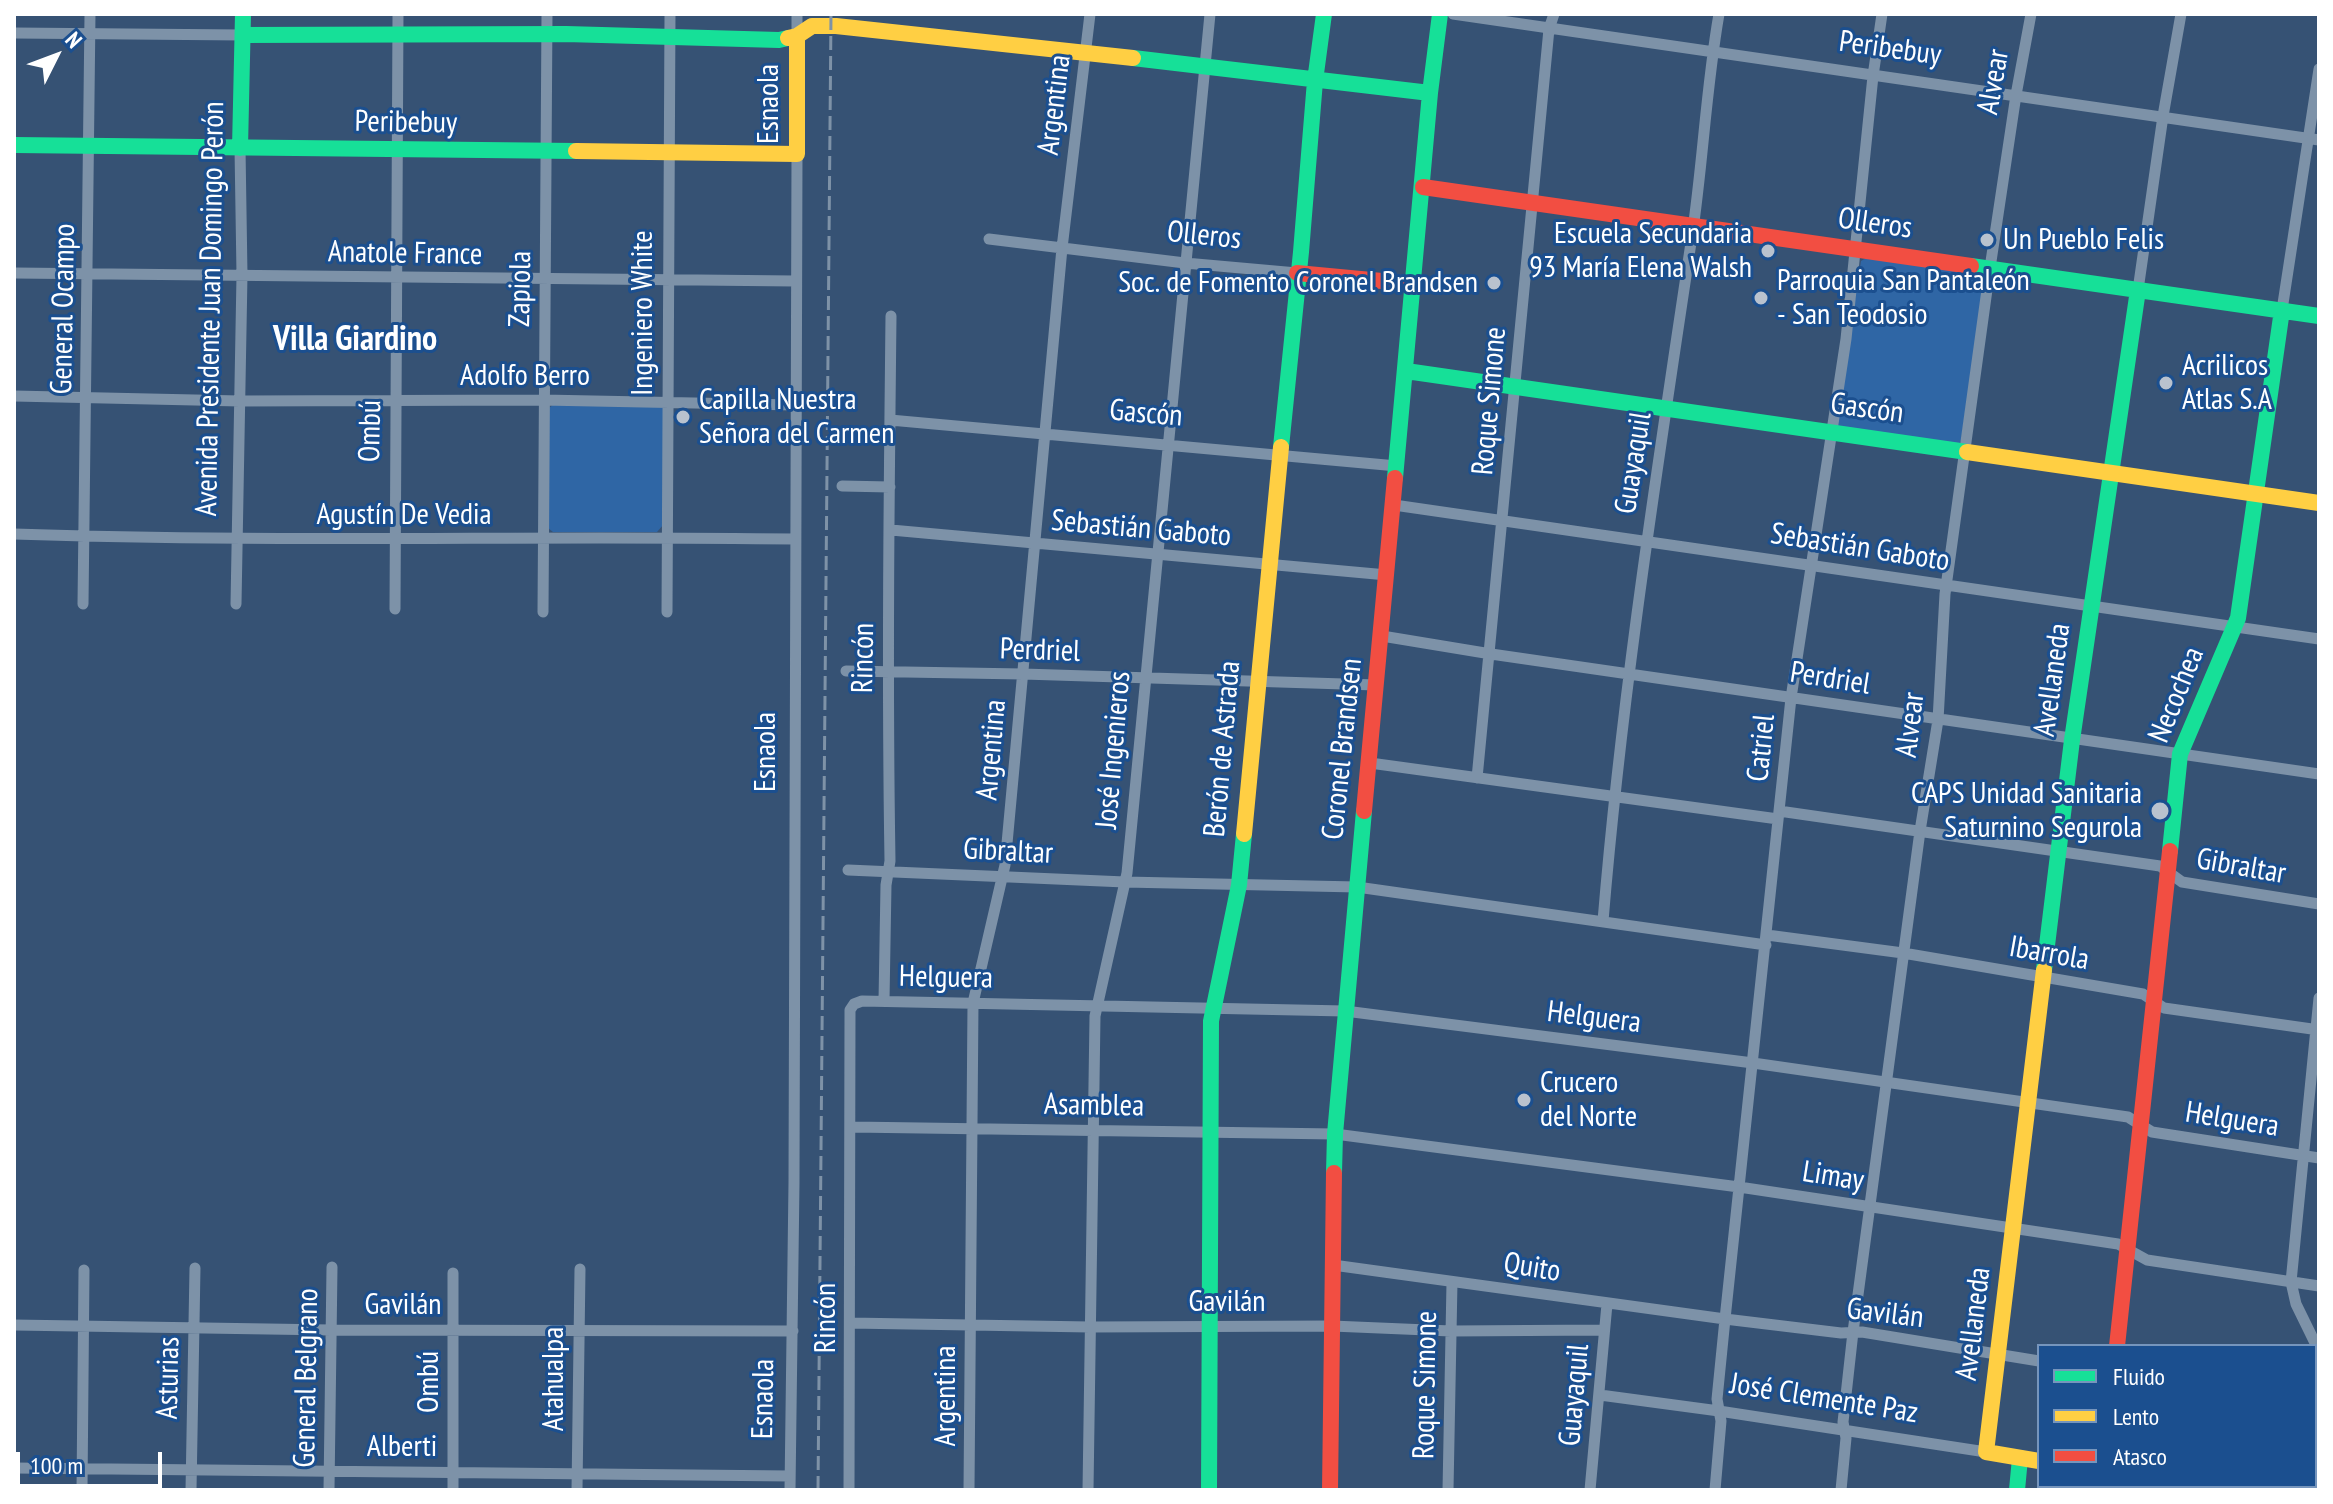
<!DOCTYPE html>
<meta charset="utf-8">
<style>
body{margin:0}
#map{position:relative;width:2333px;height:1504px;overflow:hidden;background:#365274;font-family:"PT Sans Narrow",sans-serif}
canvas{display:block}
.frame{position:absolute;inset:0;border:16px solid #fff;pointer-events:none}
.legend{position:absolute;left:2037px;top:1344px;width:280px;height:144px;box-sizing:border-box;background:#1b4f8f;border:2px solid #7695bc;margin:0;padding:10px 14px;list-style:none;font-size:24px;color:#fff}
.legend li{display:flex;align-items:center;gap:16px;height:40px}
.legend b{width:40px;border:2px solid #7695bc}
.north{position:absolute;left:16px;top:16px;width:80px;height:80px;-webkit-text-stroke:6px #1b4f8f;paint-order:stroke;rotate:48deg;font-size:22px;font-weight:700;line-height:32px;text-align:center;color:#fff}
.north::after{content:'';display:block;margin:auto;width:28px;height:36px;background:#fff;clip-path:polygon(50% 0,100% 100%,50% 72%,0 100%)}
.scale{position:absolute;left:16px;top:1452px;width:146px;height:36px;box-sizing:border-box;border:4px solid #fff;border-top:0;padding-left:10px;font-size:24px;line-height:28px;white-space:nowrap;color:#fff;-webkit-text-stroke:6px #1b4f8f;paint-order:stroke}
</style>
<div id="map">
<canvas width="2333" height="1504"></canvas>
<div class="frame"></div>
<ul class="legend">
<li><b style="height:10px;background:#16e098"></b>Fluido</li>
<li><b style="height:10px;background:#ffcf43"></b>Lento</li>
<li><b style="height:10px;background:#f24e42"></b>Atasco</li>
</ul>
<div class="north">N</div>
<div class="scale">100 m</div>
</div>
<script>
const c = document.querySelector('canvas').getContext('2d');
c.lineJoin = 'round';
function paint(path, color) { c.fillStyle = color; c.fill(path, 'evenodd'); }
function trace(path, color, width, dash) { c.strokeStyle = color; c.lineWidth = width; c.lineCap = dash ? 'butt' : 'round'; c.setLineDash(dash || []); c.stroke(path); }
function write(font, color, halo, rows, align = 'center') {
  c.font = font + ' "PT Sans Narrow",sans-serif'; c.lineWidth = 6; c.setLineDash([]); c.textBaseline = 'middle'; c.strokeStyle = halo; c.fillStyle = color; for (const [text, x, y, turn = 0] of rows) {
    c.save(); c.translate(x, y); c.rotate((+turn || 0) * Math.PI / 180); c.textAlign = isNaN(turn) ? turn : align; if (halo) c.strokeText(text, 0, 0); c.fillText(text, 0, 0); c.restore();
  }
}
paint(new Path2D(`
 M 1866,258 L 1983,275 L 1985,279 L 1961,441 L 1958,445 L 1839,428 L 1836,423 L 1861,261 Z
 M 554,404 L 664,407 L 663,525 L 657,532 L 553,532 L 548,528 L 549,408 Z`), '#2f66a5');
trace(new Path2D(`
 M 1453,14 L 2319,140
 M 14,33 L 243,35
 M 797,36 L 797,14
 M 989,239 L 1185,263 L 1297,273
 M 14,273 L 795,281
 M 2138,290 L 2163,116 L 2181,14
 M 2282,310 L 2319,69
 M 14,396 L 240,401 L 543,400 L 795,405
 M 890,420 L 1397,466
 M 842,486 L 890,487
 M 1394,505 L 2319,639
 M 891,530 L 1387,575
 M 14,534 C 274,543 535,535 795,539
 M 83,604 L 90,14
 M 236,604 L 242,275 L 240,148
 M 395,609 L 398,14
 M 543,612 L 547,14
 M 667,612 L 670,14
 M 1382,636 L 1491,654 L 2319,774
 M 846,671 L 1023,674 L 1376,685
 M 1370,763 L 1778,819
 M 1477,778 L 1549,29 L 1554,14
 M 1779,811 L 2160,866 L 2182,882 L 2319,904
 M 848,870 L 1125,882 L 1357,887 L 1766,945
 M 1603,921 C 1622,691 1658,464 1692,236 C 1703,162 1706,88 1719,14
 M 1767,935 L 1903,953 L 2143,994 L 2164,1008 L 2319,1030
 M 2319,998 L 2291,1282 L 2296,1304 L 2319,1351
 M 884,1001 L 886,885 L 890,861 C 887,679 889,498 891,316
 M 852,1127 L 1335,1134 L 1739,1187 L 2118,1244 L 2147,1260 L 2319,1286
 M 1333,1265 L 1725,1319 L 1841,1333 L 1862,1332 L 2039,1361
 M 850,1323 L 1090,1327 L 1332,1326 L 1451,1331 L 1604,1330
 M 14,1325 L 331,1330 L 793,1331
 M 1600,1395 L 1719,1411 L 1986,1452
 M 2315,1412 L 2319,1412
 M 14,1468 L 790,1476
 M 2202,1486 L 2228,1490
 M 82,1490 L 84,1270
 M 191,1490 L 195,1268
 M 329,1490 L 332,1267
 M 453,1490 L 453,1273
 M 577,1490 L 580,1269
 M 790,1490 L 794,1182 L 797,154
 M 849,1490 L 850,1010 L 854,1004 L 862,1001 L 1345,1011 L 1753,1063 L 2128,1117 L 2152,1132 L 2319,1158
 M 969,1490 L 973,1003 L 1005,865 L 1062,248 L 1090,14
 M 1088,1490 L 1095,1016 L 1127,873 L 1210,14
 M 1448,1490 L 1452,1282
 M 1590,1490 L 1607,1304
 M 1715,1490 L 1721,1421 L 1717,1399 L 1725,1319 L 1791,698 L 1846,339 L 1873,76 L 1882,14
 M 1841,1490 L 1846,1438 L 1843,1422 L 1853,1332 L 1920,831 L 1938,720 L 1945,594 L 1990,268 L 2016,95 L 2031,14`), '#7d92a8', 11);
trace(new Path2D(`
 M 243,35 L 566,34 L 779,40 L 788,38
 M 1133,58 L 1430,93
 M 14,145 L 576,151
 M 240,148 L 243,14
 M 1971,266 L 2319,316
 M 1406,371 L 1967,452
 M 1281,447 L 1301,252 L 1315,81 L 1324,14
 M 1395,478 L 1430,93 L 1440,14
 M 2170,851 L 2180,754 L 2238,618 L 2282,310
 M 2044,970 L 2072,740 L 2138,290
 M 1334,1173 L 1335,1134 L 1364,811
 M 2163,1486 L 2163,1490
 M 1209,1490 L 1211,1021 L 1239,885 L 1244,834
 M 2017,1490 L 2020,1458`), '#16e098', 16);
trace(new Path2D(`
 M 788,38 L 797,36 L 812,26 L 836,26 L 1133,58
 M 576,151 L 797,154 L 797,36
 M 1967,452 L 2319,503
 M 1244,834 L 1281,447
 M 2039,1461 L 1986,1452 L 2044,970`), '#ffcf43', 16);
trace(new Path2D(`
 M 1423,187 L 1971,266
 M 1297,273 L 1414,284
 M 1364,811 L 1395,478
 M 2117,1346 L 2170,851
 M 1330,1490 L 1334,1173`), '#f24e42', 16);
trace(new Path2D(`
 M 818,1490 L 831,14`), '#7e92a7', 3, [14, 6]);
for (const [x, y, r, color] of [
 [1987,240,8,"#b9c2ce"],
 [1768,251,8,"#b9c2ce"],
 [1494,283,8,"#b9c2ce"],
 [1761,298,8,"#b9c2ce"],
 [2166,383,8,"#b9c2ce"],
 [683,417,8,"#b9c2ce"],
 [2160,811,10,"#b9c2ce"],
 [1524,1100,8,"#b9c2ce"]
]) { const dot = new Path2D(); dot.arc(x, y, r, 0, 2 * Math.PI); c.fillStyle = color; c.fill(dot); trace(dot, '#1b4f8f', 3); }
write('30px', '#fff', '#1b4f8f', [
 ["Peribebuy",1890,49,8],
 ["Alvear",1994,82,-80],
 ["Esnaola",769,104,-90],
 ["Argentina",1055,105,-83],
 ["Peribebuy",406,123,1],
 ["Olleros",1875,224,8],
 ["Olleros",1204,236,6],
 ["Anatole France",405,254,1],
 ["Zapiola",521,289,-89],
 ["General Ocampo",64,309,-89],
 ["Avenida Presidente Juan Domingo Perón",211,309,-89],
 ["Ingeniero White",643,313,-90],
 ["Adolfo Berro",525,376],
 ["Roque Simone",1490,401,-85],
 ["Gascón",1867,409,8],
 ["Gascón",1146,414,5],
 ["Ombú",371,431,-89],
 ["Guayaquil",1634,463,-81],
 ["Agustín De Vedia",404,515],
 ["Sebastián Gaboto",1141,529,5],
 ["Sebastián Gaboto",1860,548,9],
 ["Perdriel",1040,651,2],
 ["Rincón",864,658,-89],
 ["Perdriel",1830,679,9],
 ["Avellaneda",2053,680,-82],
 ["Necochea",2177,695,-68],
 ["Alvear",1911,725,-83],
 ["Catriel",1762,748,-84],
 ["Berón de Astrada",1223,749,-85],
 ["Coronel Brandsen",1343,749,-84],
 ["Argentina",992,750,-85],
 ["José Ingenieros",1114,750,-85],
 ["Esnaola",766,752,-90],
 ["Gibraltar",1008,852,3],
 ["Gibraltar",2241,867,10],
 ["Ibarrola",2049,954,10],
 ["Helguera",946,978,1],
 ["Helguera",1594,1018,7],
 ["Asamblea",1094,1106,1],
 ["Helguera",2232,1120,9],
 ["Limay",1833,1177,9],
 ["Quito",1532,1268,9],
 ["Gavilán",1227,1302],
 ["Gavilán",403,1305],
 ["Gavilán",1885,1314,7],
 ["Rincón",826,1318,-90],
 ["Avellaneda",1974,1324,-83],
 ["Asturias",169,1378,-89],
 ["General Belgrano",307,1378,-89],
 ["Atahualpa",554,1379,-90],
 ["Ombú",429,1382,-90],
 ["Roque Simone",1426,1385,-89],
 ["Guayaquil",1575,1395,-85],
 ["Argentina",946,1396,-90],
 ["Esnaola",764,1399,-89],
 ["José Clemente Paz",1824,1399,9],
 ["Alberti",402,1447]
]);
write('30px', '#fff', '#1b4f8f', [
 ["Escuela Secundaria",1752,234,"right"],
 ["93 María Elena Walsh",1752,268,"right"],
 ["Un Pueblo Felis",2003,240],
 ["Parroquia San Pantaleón",1777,281],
 ["- San Teodosio",1777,315],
 ["Soc. de Fomento Coronel Brandsen",1478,283,"right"],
 ["Acrilicos",2182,366],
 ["Atlas S.A",2182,400],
 ["Capilla Nuestra",699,400],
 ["Señora del Carmen",699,434],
 ["CAPS Unidad Sanitaria",2142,794,"right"],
 ["Saturnino Segurola",2142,828,"right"],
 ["Crucero",1540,1083],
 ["del Norte",1540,1117]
], 'left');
write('bold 34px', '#fff', '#1b4f8f', [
 ["Villa Giardino",355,340]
]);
</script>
